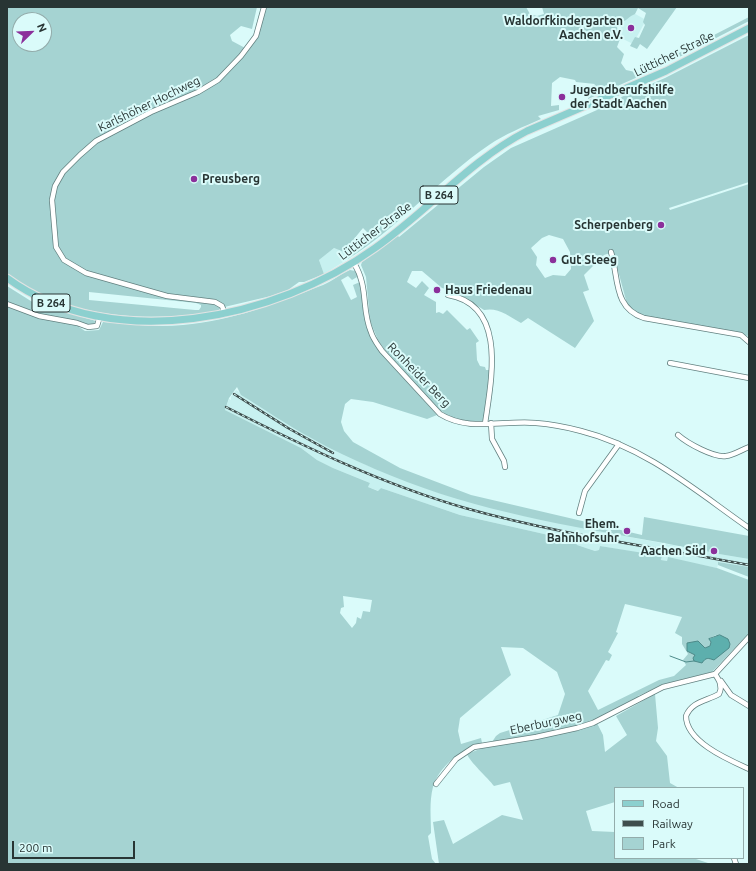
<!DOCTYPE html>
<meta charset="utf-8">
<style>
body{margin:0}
#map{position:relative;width:756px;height:871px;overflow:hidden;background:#dafbfa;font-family:Ubuntu,sans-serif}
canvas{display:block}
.frame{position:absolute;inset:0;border:8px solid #283534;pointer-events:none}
.legend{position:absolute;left:614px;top:787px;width:130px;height:72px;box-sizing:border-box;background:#dafbfa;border:1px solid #93acab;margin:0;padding:5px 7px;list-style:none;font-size:12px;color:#283534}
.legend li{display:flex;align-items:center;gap:8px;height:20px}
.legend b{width:20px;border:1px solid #93acab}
.north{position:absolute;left:12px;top:12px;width:40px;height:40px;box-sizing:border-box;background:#dafbfa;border:1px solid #93acab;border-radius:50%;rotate:67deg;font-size:11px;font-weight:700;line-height:16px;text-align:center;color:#283534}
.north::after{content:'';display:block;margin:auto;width:14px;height:18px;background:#8b309b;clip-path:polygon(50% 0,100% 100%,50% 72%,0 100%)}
.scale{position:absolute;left:12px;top:841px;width:123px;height:18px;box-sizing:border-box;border:2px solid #283534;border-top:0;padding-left:5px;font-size:12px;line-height:14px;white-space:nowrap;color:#283534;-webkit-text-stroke:3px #dafbfa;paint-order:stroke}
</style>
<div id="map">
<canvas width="756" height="871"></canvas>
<div class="frame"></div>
<ul class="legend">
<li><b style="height:5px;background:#8cd0cf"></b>Road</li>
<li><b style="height:5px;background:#3f4e4d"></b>Railway</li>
<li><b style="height:11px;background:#a5d3d2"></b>Park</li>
</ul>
<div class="north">N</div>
<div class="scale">200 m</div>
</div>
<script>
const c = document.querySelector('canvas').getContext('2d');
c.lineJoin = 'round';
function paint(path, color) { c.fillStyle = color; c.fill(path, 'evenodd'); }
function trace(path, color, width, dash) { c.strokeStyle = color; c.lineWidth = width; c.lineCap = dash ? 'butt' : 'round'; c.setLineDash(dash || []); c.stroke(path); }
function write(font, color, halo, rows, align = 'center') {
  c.font = font + ' Ubuntu,sans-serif'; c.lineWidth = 4; c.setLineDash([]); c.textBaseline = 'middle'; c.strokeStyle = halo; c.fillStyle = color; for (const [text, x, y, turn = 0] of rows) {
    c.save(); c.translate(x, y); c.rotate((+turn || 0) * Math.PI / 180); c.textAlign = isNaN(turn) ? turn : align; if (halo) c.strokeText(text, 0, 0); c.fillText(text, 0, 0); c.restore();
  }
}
paint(new Path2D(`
 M 630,11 L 646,20 L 633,44 L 617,36 Z
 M 334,248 L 344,252 L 348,259 L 324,274 L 319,260 Z
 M 236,390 L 311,438 L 366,465 L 442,494 L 508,511 L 613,534 L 710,552 L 711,548 L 720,550 L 719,554 L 749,559 L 749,567 L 719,562 L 717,568 L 668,558 L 667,561 L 661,560 L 662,557 L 600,546 L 599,550 L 595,551 L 577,545 L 575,541 L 460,515 L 381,488 L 379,491 L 368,487 L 370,483 L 333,468 L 317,460 L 301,448 L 225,410 L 229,399 L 231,400 L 231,397 Z`), '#c7f1f0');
paint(new Path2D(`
 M 7,7 L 257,7 L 252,29 L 241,26 L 230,35 L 232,41 L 247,49 L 256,36 L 264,7 L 526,7 L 530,14 L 537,16 L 544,14 L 542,7 L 677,7 L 647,49 L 640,44 L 637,49 L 630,46 L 635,37 L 639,38 L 645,25 L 643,22 L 646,13 L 638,8 L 635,14 L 631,16 L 617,27 L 620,39 L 617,47 L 624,54 L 621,63 L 626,70 L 640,73 L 749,17 L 749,21 L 656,69 L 588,99 L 589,92 L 595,84 L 576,82 L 575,80 L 560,77 L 552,83 L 551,106 L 559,105 L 559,110 L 538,116 L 541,119 C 523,127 505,134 489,145 C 439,179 399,227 348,259 L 344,252 L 334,248 L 319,260 L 324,274 L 304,282 L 299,282 L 288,290 L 271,296 L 220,308 L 219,311 C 148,323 67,319 7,274 ZM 20,20 L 44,20 L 44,44 L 20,44 ZM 363,228 L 369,234 L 354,248 L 349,245 ZM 89,292 L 196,303 L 201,305 L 201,307 L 199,310 L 195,310 L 89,300 Z
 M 749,35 L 749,182 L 669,208 L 670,210 L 749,184 L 749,336 L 644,316 L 631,309 L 627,304 L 613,252 L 604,255 L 584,275 L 589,290 L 583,292 L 594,321 L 575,348 L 528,318 L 521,323 C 509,316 498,307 484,310 L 454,291 L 442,288 L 422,271 L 412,271 L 407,282 L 416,288 L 422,281 L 429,288 L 424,295 L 436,302 L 436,313 L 439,312 L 443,314 L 447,310 L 467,330 L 470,328 L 479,341 L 476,343 L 477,360 L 480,366 L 485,367 L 486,370 L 490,370 L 485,421 L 463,421 L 450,417 L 436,407 L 384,349 L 378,340 L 370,321 L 366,277 L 361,265 L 362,262 L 397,235 L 399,237 L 484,167 L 511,148 L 597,110 L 596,108 L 665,78 ZM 549,235 L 563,239 L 570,252 L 571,269 L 565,276 L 553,275 L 545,278 L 536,265 L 537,257 L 531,248 L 542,238 Z
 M 350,270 L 355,271 L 358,275 L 357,277 L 352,280 L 348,276 L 341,280 L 351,300 L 357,297 L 353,285 L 360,282 L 369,332 L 374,343 L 387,360 L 437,415 L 427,419 L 373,402 L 351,399 L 345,404 L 341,422 L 344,431 L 353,442 L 400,468 L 471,495 L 642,535 L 644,517 L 749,536 L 749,559 L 719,554 L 719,550 L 711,548 L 710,552 C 621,534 528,522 441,494 C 397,479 352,461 311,438 C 287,425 264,409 241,395 L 237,387 L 229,398 L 225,410 L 301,448 L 317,460 L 333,468 L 370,483 L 368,487 L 378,491 L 381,488 L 460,515 L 575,541 L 577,545 L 595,551 L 599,550 L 600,546 L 662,556 L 661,560 L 667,561 L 668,557 L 717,568 L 749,580 L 749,633 L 712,672 L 676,684 L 660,686 L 638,696 L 639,700 L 597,723 L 603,735 L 605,752 L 627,735 L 616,716 L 655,694 L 658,728 L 656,741 L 667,756 L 670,783 L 679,788 L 615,788 L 615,802 L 586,811 L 592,831 L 615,832 L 615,858 L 693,858 L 711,864 L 439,864 L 433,822 L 444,820 L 453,844 L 502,815 L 523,820 L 510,782 L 494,786 C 488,778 469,761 467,754 L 490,745 L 496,736 L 500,733 L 558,715 L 565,694 L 557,672 L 523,648 L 501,647 L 511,675 L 460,718 L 458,731 L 461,744 L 481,738 L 482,743 C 462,749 439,766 433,787 C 429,802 431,818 431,833 L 428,836 L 432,859 L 436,864 L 7,864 L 7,286 L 34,303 L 96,321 L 93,325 L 89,326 L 79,321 L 79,327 L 85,331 L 99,330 L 103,322 C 130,324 156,328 183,325 C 232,321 277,303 323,285 C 333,281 340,274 350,270 ZM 343,596 L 372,600 L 370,612 L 363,611 L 361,619 L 357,617 L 356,623 L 352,628 L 340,613 L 341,608 L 344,607 ZM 625,604 L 682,617 L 675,633 L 682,637 L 682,644 L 688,654 L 683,660 L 686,665 L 674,676 L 659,680 L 598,710 L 588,691 L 606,660 L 609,661 L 612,655 L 608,652 L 618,633 L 616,632 ZM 716,635 L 708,658 C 700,660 693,654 688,647 L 705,648 L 710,646 L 711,642 L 710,638 Z
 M 718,562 L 749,567 L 749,577 L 718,565 Z`), '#a5d3d2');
const water = new Path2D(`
 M 720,635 L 728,639 L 730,644 L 729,648 L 714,660 C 708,658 706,657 702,663 L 694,661 L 693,658 L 695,655 L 687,651 L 687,643 L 698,641 L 705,648 L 710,646 L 711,642 L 709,639 Z`);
paint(water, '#5dafad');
trace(water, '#4d8a89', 1);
trace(new Path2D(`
 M 670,656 L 686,662 L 694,661`), '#4d8a89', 1);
const minor = new Path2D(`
 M 611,252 C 619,278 613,308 644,318 L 741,335 L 749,342
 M 354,263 C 369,288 361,308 371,332 C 373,339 378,345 382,351 L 440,414 C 469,432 503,420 536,423 C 551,424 566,427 581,431 C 645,447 696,491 749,528
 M 448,295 C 508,305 491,381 485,424
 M 7,304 L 39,316 L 77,323 L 88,327 L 97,326 L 100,316
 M 225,314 L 222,306 L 215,302 L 167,296 L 86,273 L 64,260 L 56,247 L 52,200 L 55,186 L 63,172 L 80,155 L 96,141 L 151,112 L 198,92 L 218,80 L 241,56 L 256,36 L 264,7
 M 670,363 L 749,378
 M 491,423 L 492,439 L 504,461 L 505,467
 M 678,435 C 687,443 714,458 726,456 C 734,455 741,450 749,447
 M 579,513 L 585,491 L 619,444
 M 715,674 C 719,680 723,686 719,694 C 707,701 692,701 686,716 C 686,742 729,760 749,769
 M 721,681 L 731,695 L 749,706
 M 436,784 L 456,759 L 474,747 L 536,737 L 577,728 L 593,723 L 663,687 L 715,674 L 749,637
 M 734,858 L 736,864`);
const primary = new Path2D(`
 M 7,278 C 112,355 276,319 375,248 C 428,211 469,161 527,131 L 666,71 L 749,28`);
trace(minor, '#638180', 6);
trace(primary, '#e1e3e3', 9);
trace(minor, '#fff', 4.5);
trace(primary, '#8cd0cf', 7);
const rail = new Path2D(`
 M 234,394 L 288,428 L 333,453
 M 226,407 C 303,446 382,484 465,508 C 557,534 654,547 749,565`);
trace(rail, '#3f4e4d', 2.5);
trace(rail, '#dafbfa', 1, [3]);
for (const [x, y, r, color] of [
 [631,28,4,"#8b309b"],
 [562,97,4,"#8b309b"],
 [194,179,4,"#8b309b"],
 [661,225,4,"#8b309b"],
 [553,260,4,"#8b309b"],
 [437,290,4,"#8b309b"],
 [627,531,4,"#8b309b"],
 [714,551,4,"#8b309b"]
]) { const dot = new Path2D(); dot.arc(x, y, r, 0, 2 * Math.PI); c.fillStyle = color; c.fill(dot); trace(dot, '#dafbfa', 1.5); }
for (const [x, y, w] of [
 [439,195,38],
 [51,303,38]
]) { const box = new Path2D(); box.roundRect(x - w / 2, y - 9, w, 18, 3); c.fillStyle = '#dafbfa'; c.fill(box); trace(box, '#283534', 1); }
write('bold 11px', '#283534', null, [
 ["B 264",439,195],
 ["B 264",51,303]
]);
write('bold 12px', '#283534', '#dafbfa', [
 ["Waldorfkindergarten",623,21],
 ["Aachen e.V.",623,35],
 ["Jugendberufshilfe",570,90,"left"],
 ["der Stadt Aachen",570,104,"left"],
 ["Preusberg",202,179,"left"],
 ["Scherpenberg",653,225],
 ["Gut Steeg",561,260,"left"],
 ["Haus Friedenau",445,290,"left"],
 ["Ehem.",619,524],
 ["Bahnhofsuhr",619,538],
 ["Aachen Süd",706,551]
], 'right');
write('12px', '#283534', '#dafbfa', [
 ["Lütticher Straße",674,54,-26],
 ["Karlshöher Hochweg",149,104,-26],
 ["Lütticher Straße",375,231,-37],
 ["Ronheider Berg",419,375,46],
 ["Eberburgweg",546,723,-12]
]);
</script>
